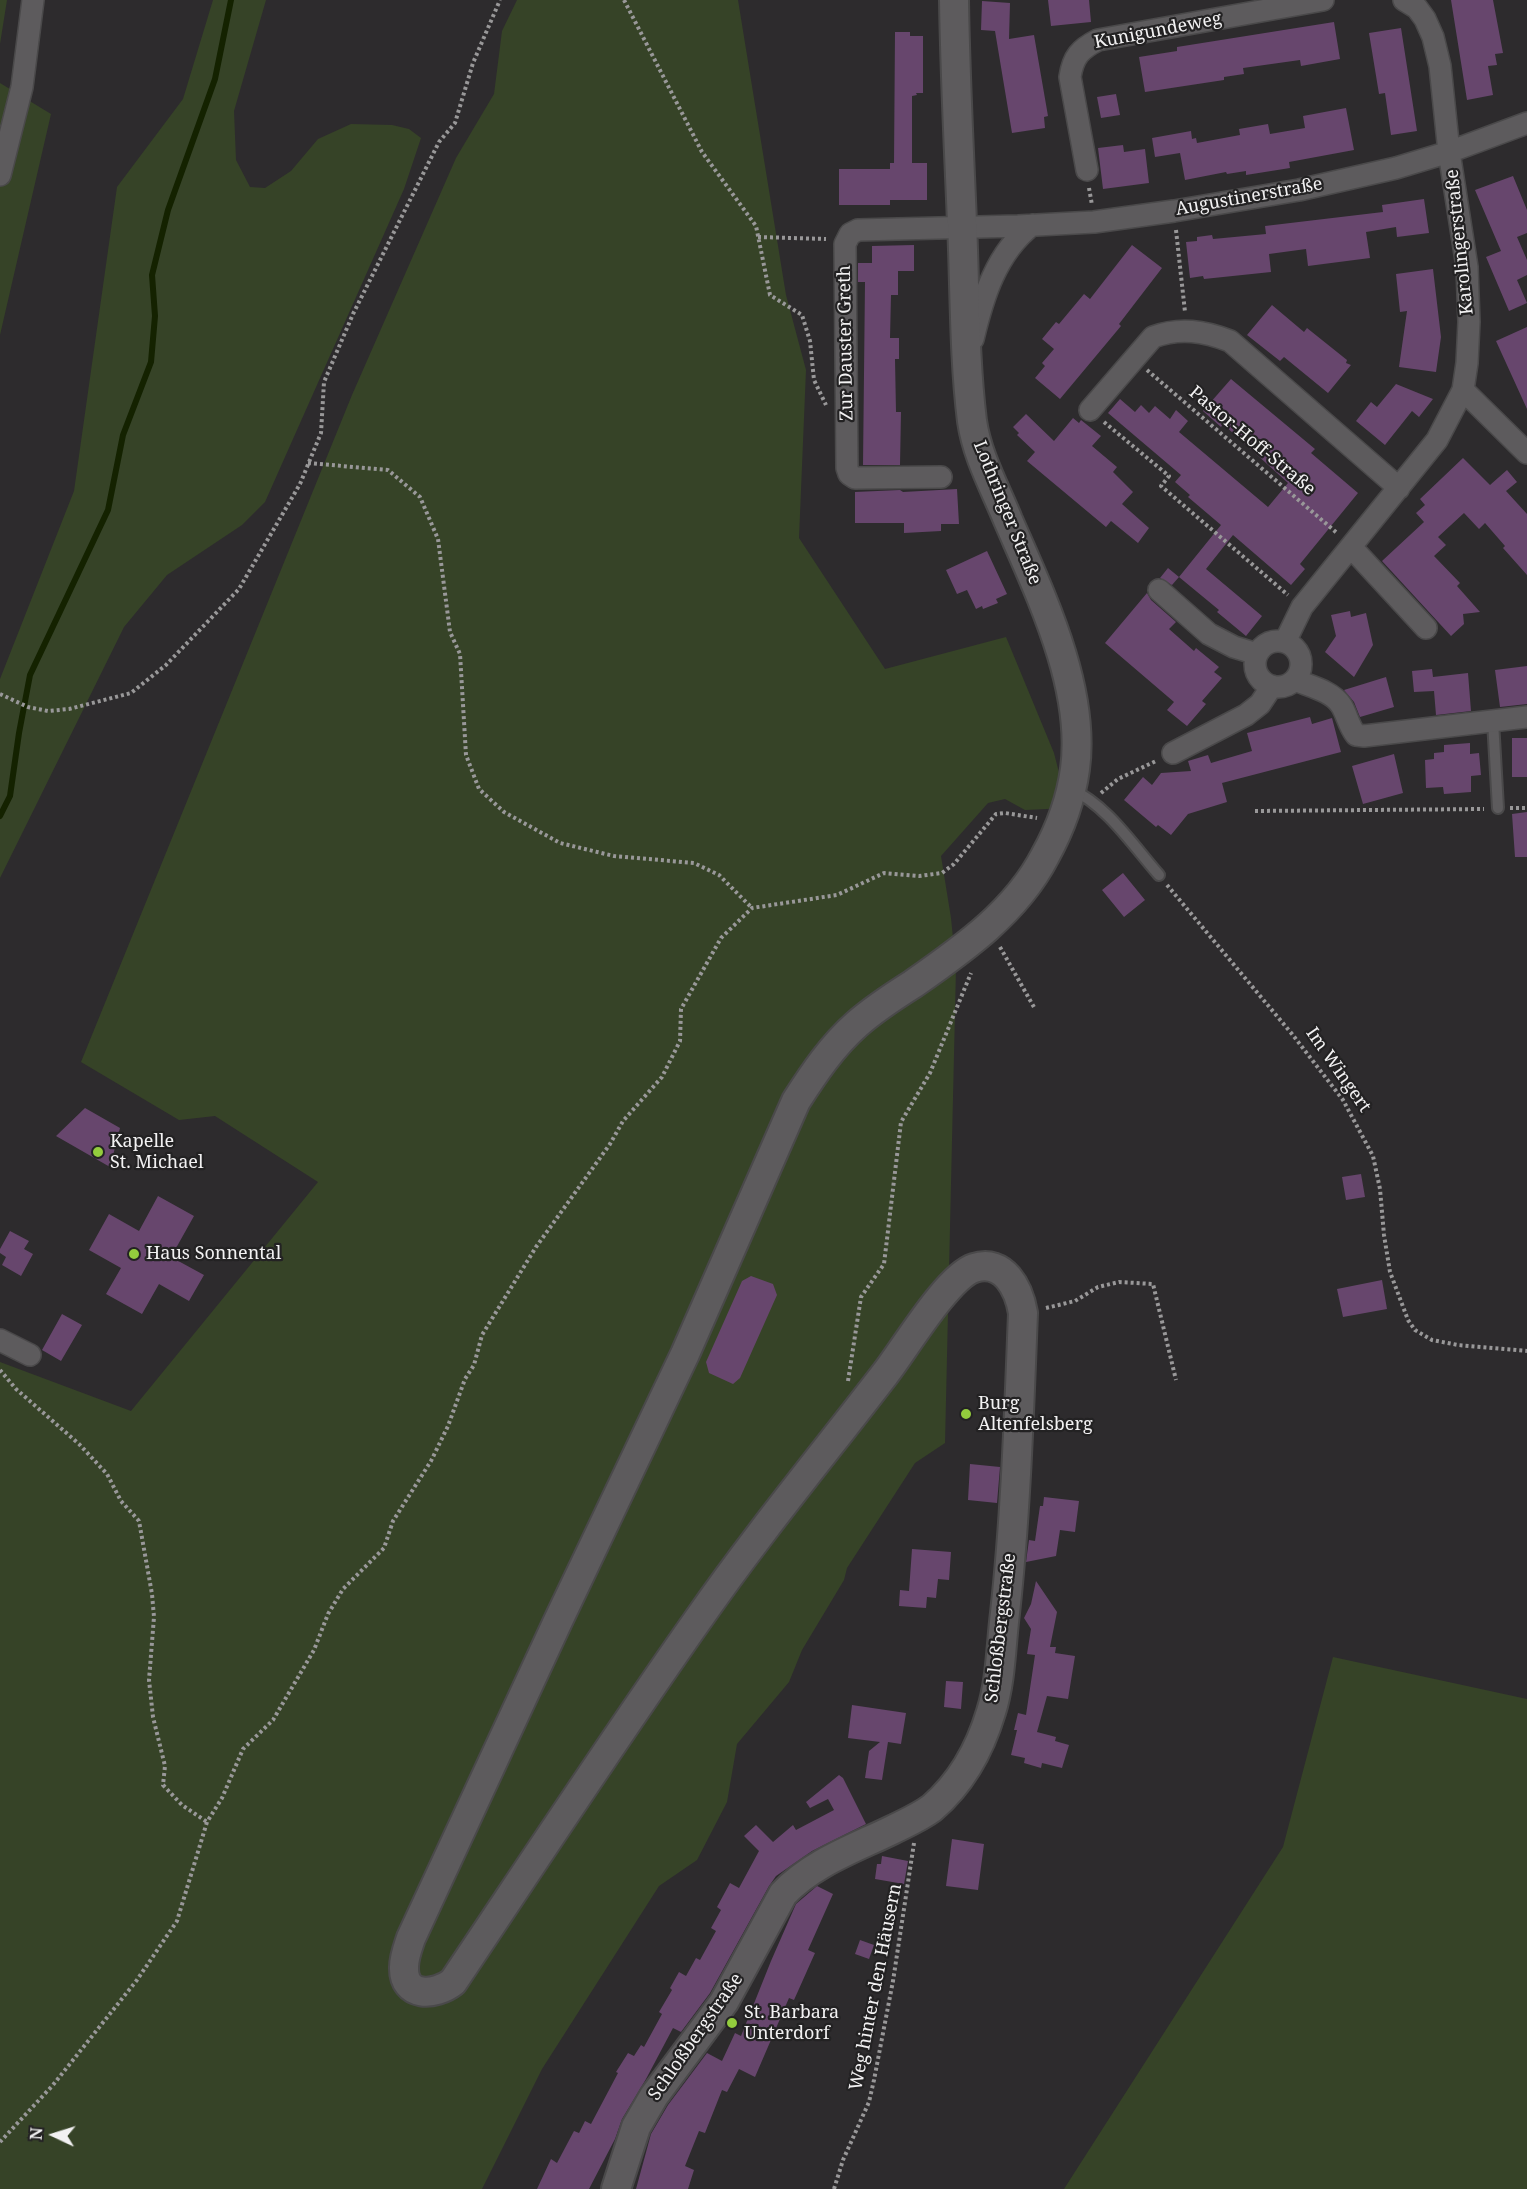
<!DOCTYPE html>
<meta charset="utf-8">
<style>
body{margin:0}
#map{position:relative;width:1527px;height:2189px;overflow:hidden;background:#2d2b2d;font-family:"Noto Serif",serif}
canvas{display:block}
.north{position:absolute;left:24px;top:2105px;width:60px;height:60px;-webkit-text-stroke:4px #232223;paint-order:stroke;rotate:274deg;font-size:16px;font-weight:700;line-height:24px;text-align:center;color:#f2f1f2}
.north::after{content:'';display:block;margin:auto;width:21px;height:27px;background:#f2f1f2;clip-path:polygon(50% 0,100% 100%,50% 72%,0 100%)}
</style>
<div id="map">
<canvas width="1527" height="2189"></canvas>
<div class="north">N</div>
</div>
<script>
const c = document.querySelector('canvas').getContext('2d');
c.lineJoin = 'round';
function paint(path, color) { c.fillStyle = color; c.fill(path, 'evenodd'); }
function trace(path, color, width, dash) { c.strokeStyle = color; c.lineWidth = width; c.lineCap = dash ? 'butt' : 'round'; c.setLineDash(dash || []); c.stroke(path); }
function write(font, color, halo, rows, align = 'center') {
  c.font = font + ' "Noto Serif",serif'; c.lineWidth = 4.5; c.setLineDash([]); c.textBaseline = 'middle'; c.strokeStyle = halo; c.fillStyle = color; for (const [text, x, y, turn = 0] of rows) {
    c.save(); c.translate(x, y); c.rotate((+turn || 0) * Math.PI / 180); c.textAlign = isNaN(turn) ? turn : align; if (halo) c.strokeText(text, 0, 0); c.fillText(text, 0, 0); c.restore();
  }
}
paint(new Path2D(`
 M 0,0 L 7,0 L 0,44 Z
 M 213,0 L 266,0 L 234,111 L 236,160 L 250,187 L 265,188 L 291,171 L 318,139 L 351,124 L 392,125 L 409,129 L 421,138 L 404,189 L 265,502 L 242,525 L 167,575 L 124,627 L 0,878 L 0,679 L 74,491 L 117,187 L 183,99 Z
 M 517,0 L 738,0 L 786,295 L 806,370 L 799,538 L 885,669 L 1006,637 L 1054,753 L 1068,808 L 1025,810 L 1005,799 L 988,803 L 941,856 L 951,918 L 956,968 L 945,1443 L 915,1463 L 847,1568 L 844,1580 L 802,1650 L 789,1682 L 737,1744 L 727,1802 L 697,1860 L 659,1886 L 542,2069 L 482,2189 L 0,2189 L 0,1362 L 131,1411 L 318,1182 L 215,1116 L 179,1120 L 81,1062 L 352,395 L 456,158 L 494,94 L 502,31 Z
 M 0,83 L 51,114 L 0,335 Z
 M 1333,1657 L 1527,1699 L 1527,2189 L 1064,2189 L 1283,1847 Z`), '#364327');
trace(new Path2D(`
 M 0,816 L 10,796 L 19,733 L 30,675 L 108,510 L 123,435 L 151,362 L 155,316 L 152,275 L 168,210 L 215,79 L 231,0`), '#142200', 6);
paint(new Path2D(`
 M 1048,0 L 1089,0 L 1091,22 L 1051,26 Z
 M 1451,0 L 1493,0 L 1503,53 L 1495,54 L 1497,65 L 1488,66 L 1493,95 L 1467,100 Z
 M 982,1 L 1010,3 L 1009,39 L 1034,35 L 1048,116 L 1044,117 L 1045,128 L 1012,133 L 995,31 L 981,30 Z
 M 1334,22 L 1340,59 L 1301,66 L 1300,60 L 1243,68 L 1244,74 L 1224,77 L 1224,80 L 1145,92 L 1139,57 L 1177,51 L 1177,47 Z
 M 1401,28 L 1417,131 L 1391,135 L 1385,93 L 1379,94 L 1369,33 Z
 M 895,32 L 910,32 L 910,36 L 923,36 L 923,93 L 916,93 L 917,95 L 912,96 L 912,163 L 927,163 L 927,200 L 890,200 L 890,205 L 839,205 L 839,169 L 890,169 L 890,163 L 894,163 Z
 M 1116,94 L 1120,115 L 1101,118 L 1097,97 Z
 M 1346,108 L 1354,150 L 1289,162 L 1290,168 L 1246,175 L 1246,171 L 1227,174 L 1226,172 L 1185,180 L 1180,153 L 1155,157 L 1152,138 L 1191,131 L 1192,139 L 1196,138 L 1197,143 L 1240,135 L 1239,129 L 1268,124 L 1270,134 L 1305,128 L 1303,116 Z
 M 1123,145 L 1124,152 L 1145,149 L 1149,183 L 1103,189 L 1098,148 Z
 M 1513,176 L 1527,210 L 1527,233 L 1517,237 L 1527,260 L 1527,275 L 1517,280 L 1527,303 L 1509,311 L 1486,257 L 1501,251 L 1475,190 Z
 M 1424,199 L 1429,233 L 1397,237 L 1396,227 L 1366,232 L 1370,258 L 1308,266 L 1306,249 L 1269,254 L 1271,272 L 1204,279 L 1203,276 L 1190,278 L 1186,242 L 1197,241 L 1197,237 L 1212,235 L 1213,239 L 1266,234 L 1265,226 L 1383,212 L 1382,205 Z
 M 914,245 L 914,271 L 898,271 L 898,295 L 891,295 L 890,338 L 899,338 L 899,359 L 895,359 L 896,412 L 901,412 L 900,465 L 863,465 L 865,282 L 858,282 L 858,263 L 872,263 L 872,246 Z
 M 1132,245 L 1162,268 L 1119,324 L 1121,326 L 1060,399 L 1035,378 L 1045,366 L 1042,363 L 1054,349 L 1042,339 L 1056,322 L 1059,324 L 1084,294 L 1090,299 Z
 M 1433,269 L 1441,337 L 1436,372 L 1399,367 L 1407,311 L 1400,312 L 1396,274 Z
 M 1272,305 L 1304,332 L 1307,328 L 1347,360 L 1346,363 L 1351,365 L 1328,393 L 1284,357 L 1280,361 L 1247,335 Z
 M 1527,327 L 1527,409 L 1496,341 Z
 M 1231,379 L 1315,449 L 1311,453 L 1358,493 L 1300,564 L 1305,569 L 1291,585 L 1233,535 L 1206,569 L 1262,616 L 1246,636 L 1217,612 L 1219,610 L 1179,577 L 1221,525 L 1188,497 L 1190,495 L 1175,482 L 1181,475 L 1108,413 L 1120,399 L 1135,412 L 1141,405 L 1149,413 L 1155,406 L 1170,419 L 1176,410 L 1188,421 L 1179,432 L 1268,507 L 1288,483 L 1223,424 L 1221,427 L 1203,411 Z
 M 1396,384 L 1433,399 L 1419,417 L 1412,411 L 1385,445 L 1356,421 L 1371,402 L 1377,407 Z
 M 1026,414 L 1054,441 L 1073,418 L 1079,423 L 1081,420 L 1101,436 L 1092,446 L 1117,467 L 1113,472 L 1133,492 L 1122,504 L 1149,528 L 1138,543 L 1111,521 L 1106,527 L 1027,461 L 1035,452 L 1017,435 L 1019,433 L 1013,427 Z
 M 1463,458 L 1490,485 L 1507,470 L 1517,482 L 1506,491 L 1527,514 L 1527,575 L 1503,548 L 1505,546 L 1485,523 L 1479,529 L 1464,513 L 1438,537 L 1446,545 L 1434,556 L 1460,583 L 1457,586 L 1480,612 L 1463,614 L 1464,624 L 1451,636 L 1382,561 L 1424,522 L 1416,513 L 1425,505 L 1420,499 Z
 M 957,489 L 959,524 L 941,524 L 941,531 L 904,533 L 904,523 L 855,523 L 855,492 L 900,490 L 903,492 Z
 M 987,551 L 1007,594 L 996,599 L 998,603 L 983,609 L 982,606 L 976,609 L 967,590 L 957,594 L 946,570 Z
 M 1168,568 L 1179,577 L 1172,585 L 1160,578 Z
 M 1147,593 L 1151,600 L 1176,622 L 1169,629 L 1194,651 L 1196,648 L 1219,667 L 1214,672 L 1222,678 L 1202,701 L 1206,704 L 1187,726 L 1167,710 L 1174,702 L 1105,643 Z
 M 1350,611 L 1351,617 L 1366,613 L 1373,645 L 1354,677 L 1325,652 L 1336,636 L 1331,615 Z
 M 1527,666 L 1527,704 L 1500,707 L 1495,670 Z
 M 1432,669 L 1433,677 L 1468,673 L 1471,711 L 1436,715 L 1434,691 L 1414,692 L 1412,671 Z
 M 1386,677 L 1394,707 L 1360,717 L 1354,702 L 1344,690 Z
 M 1310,717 L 1312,724 L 1332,718 L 1341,752 L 1222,783 L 1227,802 L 1188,814 L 1171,835 L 1158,825 L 1156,827 L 1124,800 L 1143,777 L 1152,785 L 1161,773 L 1191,771 L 1188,761 L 1208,755 L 1211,763 L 1252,751 L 1247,733 Z
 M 1512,738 L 1527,738 L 1527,777 L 1512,777 Z
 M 1470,743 L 1470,754 L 1479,753 L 1481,775 L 1471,776 L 1471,792 L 1444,794 L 1443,787 L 1426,788 L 1425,760 L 1434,759 L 1434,753 L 1444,752 L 1444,745 Z
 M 1394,754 L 1403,793 L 1363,804 L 1352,766 Z
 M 1527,812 L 1527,857 L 1515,857 L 1512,814 Z
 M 1123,873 L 1145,900 L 1124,917 L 1102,890 Z
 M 85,1108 L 120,1128 L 110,1167 L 56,1136 Z
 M 1361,1174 L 1365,1197 L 1346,1200 L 1342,1177 Z
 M 158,1196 L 194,1216 L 171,1257 L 204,1275 L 189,1301 L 159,1284 L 142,1314 L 106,1294 L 121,1268 L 89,1250 L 109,1214 L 139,1231 Z
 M 10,1231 L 29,1241 L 24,1249 L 33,1254 L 21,1276 L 2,1265 L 6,1257 L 0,1253 L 0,1249 Z
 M 751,1276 L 773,1284 L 777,1295 L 740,1378 L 733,1384 L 709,1373 L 706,1362 L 742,1281 Z
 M 1382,1280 L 1387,1309 L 1343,1317 L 1337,1289 Z
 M 62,1314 L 82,1325 L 61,1361 L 42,1350 Z
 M 970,1464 L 1000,1467 L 997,1503 L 968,1500 Z
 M 1044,1497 L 1079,1501 L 1075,1532 L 1060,1530 L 1056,1556 L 1026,1562 L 1029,1540 L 1035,1541 L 1040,1506 L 1043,1506 Z
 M 912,1549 L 951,1552 L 949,1580 L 938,1579 L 936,1598 L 927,1597 L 926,1608 L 899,1606 L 900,1590 L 909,1591 Z
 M 1036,1581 L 1057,1612 L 1050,1647 L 1056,1647 L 1055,1653 L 1075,1656 L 1068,1699 L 1047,1696 L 1037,1732 L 1056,1737 L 1055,1741 L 1069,1745 L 1062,1768 L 1042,1763 L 1041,1768 L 1024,1763 L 1025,1758 L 1011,1755 L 1017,1730 L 1014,1730 L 1018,1713 L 1026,1715 L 1035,1655 L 1027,1654 L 1031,1629 L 1024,1618 L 1031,1604 Z
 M 946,1681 L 963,1682 L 961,1709 L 944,1707 Z
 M 852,1705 L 906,1713 L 901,1744 L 888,1742 L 882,1780 L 865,1778 L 869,1751 L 880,1742 L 848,1738 Z
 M 839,1775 L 843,1778 L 866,1824 L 812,1851 L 776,1876 L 769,1886 L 710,1993 L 681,2032 L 673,2028 L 646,2079 L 622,2119 L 615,2139 L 589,2189 L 537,2189 L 551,2159 L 557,2163 L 574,2131 L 579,2133 L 585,2121 L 591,2124 L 618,2073 L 616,2072 L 628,2053 L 634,2056 L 641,2045 L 644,2047 L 662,2014 L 659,2012 L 672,1990 L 670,1988 L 679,1972 L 686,1976 L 696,1958 L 700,1960 L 716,1931 L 711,1928 L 721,1910 L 717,1907 L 730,1883 L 739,1888 L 759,1851 L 744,1836 L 756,1825 L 773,1842 L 793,1825 L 796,1830 L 834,1810 L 828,1799 L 810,1808 L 806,1802 Z
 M 952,1839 L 984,1844 L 978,1890 L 946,1886 Z
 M 882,1856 L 908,1861 L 904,1884 L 875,1879 L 877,1864 L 881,1864 Z
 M 817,1886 L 833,1894 L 808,1950 L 815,1953 L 794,2000 L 789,1998 L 755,2077 L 739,2069 L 727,2092 L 722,2090 L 705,2133 L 699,2131 L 685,2166 L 694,2170 L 688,2189 L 636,2189 L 651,2134 L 668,2105 L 707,2053 L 722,2061 L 735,2033 L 741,2036 L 771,1961 L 796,1904 Z
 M 860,1940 L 874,1945 L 869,1959 L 855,1954 Z`), '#67466d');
const lane = new Path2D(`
 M 1493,721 L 1498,808
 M 1072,790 C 1106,804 1135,848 1159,875`);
const street = new Path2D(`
 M 1087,170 L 1070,77 C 1073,57 1080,49 1098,40 L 1323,0
 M 0,175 L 22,87 L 33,0
 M 973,339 C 983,297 996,253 1032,225
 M 1463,390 L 1527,453
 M 1090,410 L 1153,337 C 1180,327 1204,331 1230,341 L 1399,488
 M 941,477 L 855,478 L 849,474 L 847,468 L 845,244 L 850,234 L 858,230 L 1018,226 L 1094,222 L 1174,211 L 1299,190 L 1396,168 L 1449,152 L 1527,123
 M 1351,547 L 1426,628
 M 1159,590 L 1209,634 L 1234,647 L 1257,654
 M1255 664a23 23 0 1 1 46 0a23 23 0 1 1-46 0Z
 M 1285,642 L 1302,607 L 1437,440 L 1463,390 L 1467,363 L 1469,322 L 1467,267 L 1449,152 L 1440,66 L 1433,37 L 1425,19 L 1417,8 L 1404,0
 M 1295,680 C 1309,686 1332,691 1341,705 C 1347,714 1348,725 1356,735 L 1364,736 L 1527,717
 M 1173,753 L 1246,715 L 1260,704 L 1272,686
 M 0,1340 L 30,1355`);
const secondary = new Path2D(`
 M 616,2189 L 636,2127 L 654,2096 L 724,2002 L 783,1894 C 812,1863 855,1848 892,1830 C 906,1823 920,1817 932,1808 C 961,1783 980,1749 991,1712 C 1001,1681 1001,1645 1005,1613 C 1016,1513 1019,1413 1023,1313 C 1019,1289 1004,1258 974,1268 C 947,1277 904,1350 885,1374 C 822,1456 756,1536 697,1621 C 614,1739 534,1861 453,1982 C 435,1996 403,1998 404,1967 C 404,1957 408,1947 411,1938 L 558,1621 L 685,1354 L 796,1101 C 814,1073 832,1046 857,1024 C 874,1009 894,996 913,984 C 963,949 1016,912 1045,856 C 1060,829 1071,799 1075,769 C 1086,687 1040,594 1008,520 C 995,488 977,456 972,421 C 964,356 965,289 962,223 C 959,149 955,74 954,0`);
trace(lane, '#4a494a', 14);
trace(street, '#4a494a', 24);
trace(secondary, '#4a494a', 32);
trace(new Path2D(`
 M 624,0 L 702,152 L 756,226 L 770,295 L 802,315 L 810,341 L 814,380 L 826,405
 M 1089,188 L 1092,205
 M 1176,230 L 1185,312
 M 758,237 L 826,239
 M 1147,370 L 1337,533
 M 1104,422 L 1169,476 L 1161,486 L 1288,595
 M 308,463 L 388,470 L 420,497 L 438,539 L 450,632 L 460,654 L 466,755 L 479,789 L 504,812 L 560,843 L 614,856 L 694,863 L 719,875 L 752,908
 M 0,694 L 28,707 L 48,711 L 69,709 L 131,693 L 166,665 L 239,589 L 300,484 L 321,433 L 324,382 L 353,314 L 439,142 L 455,123 L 473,63 L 500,0
 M 1101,793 L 1118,779 L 1156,761
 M 1510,808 L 1527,808
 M 1255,811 L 1484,809
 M 1167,885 L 1292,1034 L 1343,1100 L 1373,1156 L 1380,1189 L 1384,1235 L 1390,1272 L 1408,1320 L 1415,1330 L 1432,1340 L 1458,1345 L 1527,1351
 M 1000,947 L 1035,1009
 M 1046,1308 L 1075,1301 L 1098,1287 L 1119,1282 L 1153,1284 L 1176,1380
 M 0,1370 L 16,1389 L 79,1444 L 107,1474 L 121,1501 L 139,1521 L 152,1594 L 154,1617 L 149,1680 L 153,1717 L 165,1766 L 163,1785 L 182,1805 L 207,1822
 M 848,1381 L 861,1297 L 884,1264 L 901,1122 L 930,1073 L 971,973
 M 0,2142 L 53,2085 L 137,1980 L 177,1921 L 207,1822 L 222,1798 L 243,1749 L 273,1720 L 314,1650 L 328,1614 L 343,1589 L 384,1548 L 393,1521 L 431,1461 L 448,1426 L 465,1379 L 474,1365 L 482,1335 L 536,1247 L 610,1144 L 623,1121 L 662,1077 L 680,1041 L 681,1009 L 721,938 L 752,908 L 837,895 L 884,873 L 919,876 L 942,873 L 954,864 L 996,814 L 1005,813 L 1037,818
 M 834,2189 L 843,2160 L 869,2102 L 874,2080 L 893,1981 L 914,1843`), '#999899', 4, [3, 3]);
trace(lane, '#5d5b5d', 10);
trace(street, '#5d5b5d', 21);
trace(secondary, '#5d5b5d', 28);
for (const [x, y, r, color] of [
 [98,1152,6,"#93cc3d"],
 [134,1254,6,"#93cc3d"],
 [966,1414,6,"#93cc3d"],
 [732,2023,6,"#93cc3d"]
]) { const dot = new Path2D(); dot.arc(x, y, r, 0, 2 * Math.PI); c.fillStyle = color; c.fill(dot); trace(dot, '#232223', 2); }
write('18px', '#f2f1f2', '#232223', [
 ["Kunigundeweg",1158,31,-11],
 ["Augustinerstraße",1249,197,-10],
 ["Karolingerstraße",1460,242,-96],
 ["Zur Dauster Greth",846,343,-91],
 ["Pastor-Hoff-Straße",1252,441,40],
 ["Lothringer Straße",1007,513,68],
 ["Im Wingert",1338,1070,55],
 ["Schloßbergstraße",1001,1628,-83],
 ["Weg hinter den Häusern",876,1987,-79],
 ["Schloßbergstraße",696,2037,-55]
]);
write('18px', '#f2f1f2', '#232223', [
 ["Kapelle",110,1142],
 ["St. Michael",110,1163],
 ["Haus Sonnental",146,1254],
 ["Burg",978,1404],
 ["Altenfelsberg",978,1425],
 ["St. Barbara",744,2013],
 ["Unterdorf",744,2034]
], 'left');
</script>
